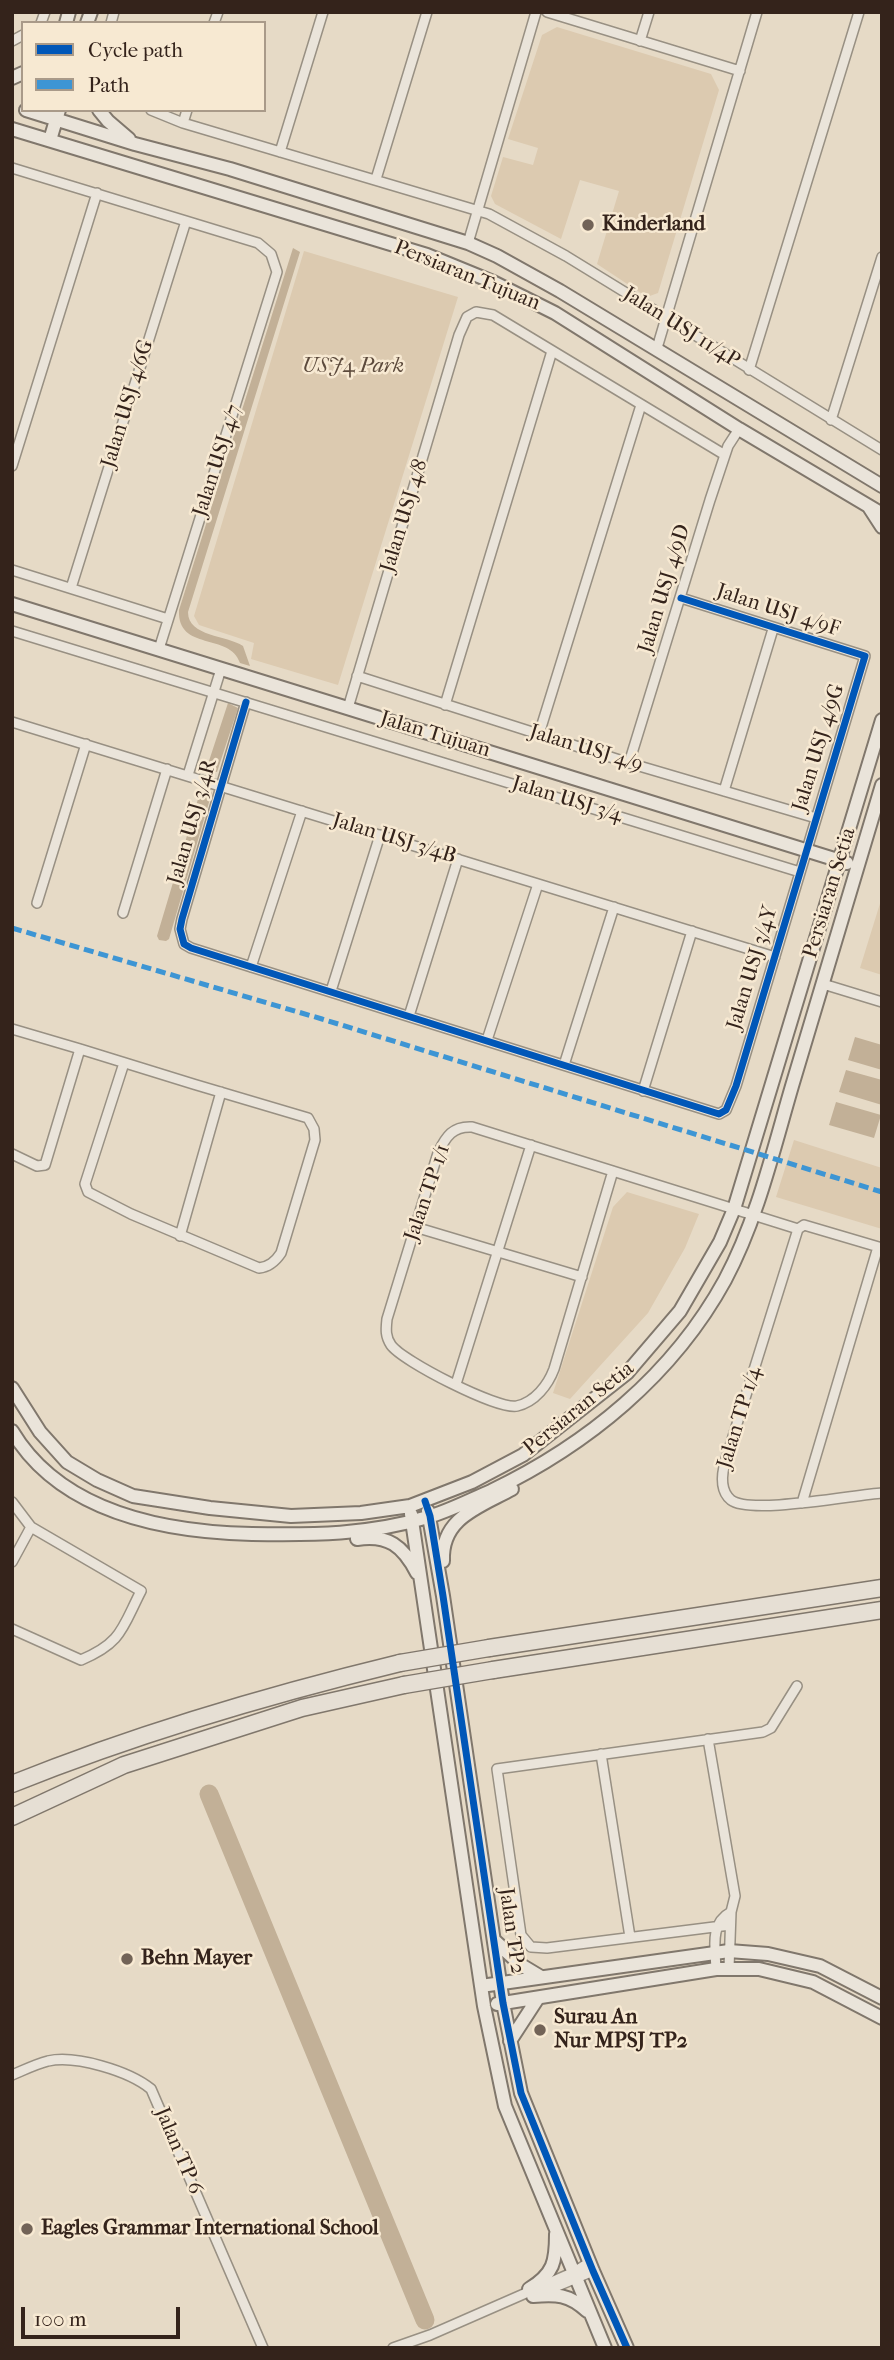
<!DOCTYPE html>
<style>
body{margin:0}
#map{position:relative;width:894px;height:2360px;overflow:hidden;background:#e6dac6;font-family:"IM FELL French Canon",serif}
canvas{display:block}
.frame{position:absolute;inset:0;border:14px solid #34231b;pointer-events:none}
.legend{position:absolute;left:21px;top:21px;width:245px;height:91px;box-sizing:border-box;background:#f7e9d2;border:2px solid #a99a89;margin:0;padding:9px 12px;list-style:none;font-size:21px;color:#34231b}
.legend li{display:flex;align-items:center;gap:14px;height:35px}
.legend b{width:35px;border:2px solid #a99a89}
.scale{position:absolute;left:21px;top:2307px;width:159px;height:32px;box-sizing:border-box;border:4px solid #34231b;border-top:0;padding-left:9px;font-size:21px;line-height:24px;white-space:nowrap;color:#34231b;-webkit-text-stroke:5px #f7e9d2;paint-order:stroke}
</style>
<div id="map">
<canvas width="894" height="2360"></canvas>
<div class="frame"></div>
<ul class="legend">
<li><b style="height:9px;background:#0057b8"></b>Cycle path</li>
<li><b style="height:9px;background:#3d95d4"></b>Path</li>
</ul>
<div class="scale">100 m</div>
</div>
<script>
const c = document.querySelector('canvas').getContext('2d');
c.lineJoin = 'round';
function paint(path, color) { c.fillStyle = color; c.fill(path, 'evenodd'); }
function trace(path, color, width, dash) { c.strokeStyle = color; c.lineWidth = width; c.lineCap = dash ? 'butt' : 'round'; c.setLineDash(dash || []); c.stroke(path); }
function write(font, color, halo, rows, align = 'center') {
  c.font = font + ' "IM FELL French Canon",serif'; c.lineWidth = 5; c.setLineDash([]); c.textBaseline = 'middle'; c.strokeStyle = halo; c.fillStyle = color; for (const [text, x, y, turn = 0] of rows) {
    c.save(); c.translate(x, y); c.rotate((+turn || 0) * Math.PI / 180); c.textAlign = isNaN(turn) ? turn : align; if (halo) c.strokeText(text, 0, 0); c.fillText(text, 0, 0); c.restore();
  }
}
paint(new Path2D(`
 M 557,27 L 711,74 L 719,90 L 658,293 L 647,297 L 597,264 L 619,191 L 580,180 L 561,239 L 495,204 L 491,196 L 503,157 L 533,165 L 538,148 L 508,139 L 542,35 Z
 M 304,251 L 458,297 L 338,685 L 251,659 L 254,643 L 199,625 L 194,616 Z
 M 882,897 L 882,975 L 860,968 Z
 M 794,1140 L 882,1168 L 882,1229 L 776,1197 Z
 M 627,1192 L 699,1214 L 685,1248 L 648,1313 L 570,1399 L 553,1393 L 613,1207 Z`), '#dccab0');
paint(new Path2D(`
 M 293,248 L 300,252 L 188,612 C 188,637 227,635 243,646 L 250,666 L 240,663 C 230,632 177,652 179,610 Z
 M 228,703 L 238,708 L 217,772 L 208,770 L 207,767 Z
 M 203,788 L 212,792 L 169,939 L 166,941 L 159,940 L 157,936 L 201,789 Z
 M 855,1037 L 882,1045 L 882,1070 L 848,1060 Z
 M 846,1070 L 882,1080 L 882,1105 L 839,1092 Z
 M 836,1102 L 881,1115 L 874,1138 L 829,1125 Z`), '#c2b097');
trace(new Path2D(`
 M 209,1794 L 425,2320`), '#c2b097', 19);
const street = new Path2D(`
 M 547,12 L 740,71
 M 41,23 L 45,12
 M 111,23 L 114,12
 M 214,23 L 218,12
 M 12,41 L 23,35
 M 640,41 L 649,12
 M 151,110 L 183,123 L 489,214 L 566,256 L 882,450
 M 183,123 L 187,110
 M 280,152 L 323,12
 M 12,168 L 258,243 L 271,254 L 277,272 L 159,649
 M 376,179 L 427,12
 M 468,243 L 536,12
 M 657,348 L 757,12
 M 749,370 L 859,12
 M 831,420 L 882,257
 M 12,466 L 97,193
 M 12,570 L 168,619
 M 71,588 L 186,221
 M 12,631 L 800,872
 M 357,676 L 629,763 L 816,818
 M 246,702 L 182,919 L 180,929 L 184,944 L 191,948 L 719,1114 L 726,1110 L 736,1086 L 865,656 L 681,598
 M 445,705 L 552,351
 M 348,708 L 459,335 L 467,317 L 476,312 L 493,315 L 725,455
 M 12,722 L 775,957
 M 539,734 L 641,405
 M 629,763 L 710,500 L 728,446 L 739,429
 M 188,775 L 221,669
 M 724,791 L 773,629
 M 37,903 L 86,744
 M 123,913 L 167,769
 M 251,967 L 302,811
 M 823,984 L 882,1002
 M 331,991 L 380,835
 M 409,1016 L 458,859
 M 12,1029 L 80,1049 C 156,1073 232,1096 308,1118 L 314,1129 L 315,1140 L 281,1253 C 275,1262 269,1267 259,1268 L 131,1214 L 88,1192 L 85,1184 L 124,1063
 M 487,1040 L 538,884
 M 564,1065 L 614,907
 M 643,1091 L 692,931
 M 12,1154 L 37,1166 L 45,1165 L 80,1049
 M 613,1171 L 554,1369 C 548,1385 535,1402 517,1406 C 498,1410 402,1361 391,1345 C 385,1336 386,1329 387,1319 L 438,1153 C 446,1136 453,1126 472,1127 L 798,1229 L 804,1225 L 882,1248
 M 415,1227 L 582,1277
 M 798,1229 L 726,1459 C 722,1472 719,1490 731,1500 C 750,1515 853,1495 882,1493
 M 180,1236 L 221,1092
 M 456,1384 L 531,1145
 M 12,1502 L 31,1527 L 141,1591 C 122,1628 122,1643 81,1660 L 12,1629
 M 802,1503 L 878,1247
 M 12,1562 L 31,1527
 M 708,1739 L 735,1896 L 731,1912 L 729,1968
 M 601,1754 L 630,1937
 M 730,1925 L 547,1948 L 531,1947 L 521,1935 L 497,1769 L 763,1732 L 771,1728 L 797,1686
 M 716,1969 C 715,1947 710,1923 731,1912
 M 12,2075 C 24,2070 36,2064 48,2061 C 76,2055 129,2071 151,2089 L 263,2348
 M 543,2292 L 593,2271
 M 393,2348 L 430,2335 L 574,2272 L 590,2262`);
const secondary = new Path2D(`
 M 66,23 L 69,12
 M 87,23 L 91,12
 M 12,78 L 23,73
 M 26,110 L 135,144 L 230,169 L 468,243 L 497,256 L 560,291 L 882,486
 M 99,110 L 108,121 L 129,139
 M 12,129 L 427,255 L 493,282 L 555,313 L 739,429 L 882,514
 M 50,140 L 59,110
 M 869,507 L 882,527
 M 12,604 L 847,863
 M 12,1388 L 40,1432 L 67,1462 L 97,1480 L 133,1496 L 210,1508 L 291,1516 L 361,1513 L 410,1506 L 472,1482 L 523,1455 L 627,1373 L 680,1311 L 720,1242 L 734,1209 L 882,720
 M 12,1431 C 61,1513 164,1532 252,1534 C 313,1535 368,1535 428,1517 C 449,1511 470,1500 491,1491 C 587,1445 673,1375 725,1280 C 757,1220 773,1151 792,1086 C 822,986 852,886 882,785
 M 428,1511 L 443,1596 L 503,2003 L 521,2093 L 593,2271 L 627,2348
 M 411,1514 L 484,2006 L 505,2106 L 605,2348
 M 357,1539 C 388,1534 403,1546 417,1573
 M 443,1561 C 441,1518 479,1507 512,1489
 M 495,1941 L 521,1965 L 541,1977
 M 481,1986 L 729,1951 L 768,1954 L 820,1966 L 882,1998
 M 497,2004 L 716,1969 L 759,1969 L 813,1982 L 882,2018
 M 510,2041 L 538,1998
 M 529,2289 C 554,2274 556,2261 556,2234
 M 533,2296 C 556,2294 569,2294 587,2311`);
const highway = new Path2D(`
 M 489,1648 L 882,1588
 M 493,1670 L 882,1610
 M 12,1784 C 139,1733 268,1695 400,1663
 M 12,1817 L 124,1765 L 302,1708 L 404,1685`);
trace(street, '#989083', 12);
trace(secondary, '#80776c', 16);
trace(highway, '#80776c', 19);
trace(street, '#eae4da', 9);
trace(secondary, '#eae4da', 12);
trace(highway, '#e6dfd4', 16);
const highwayBridge = new Path2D(`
 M 400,1663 L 489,1648
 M 404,1685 L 493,1670`);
trace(highwayBridge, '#80776c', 19, []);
trace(highwayBridge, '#e6dfd4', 16);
trace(new Path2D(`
 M 12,928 L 322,1019 L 882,1192`), '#3d95d4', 5, [10, 5]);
trace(new Path2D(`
 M 246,702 L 182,919 L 180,929 L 184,944 L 191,948 L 719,1114 L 726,1110 L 736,1086 L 865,656 L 681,598
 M 425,1501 L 430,1516 L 443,1596 L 503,2003 L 521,2093 L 593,2271 L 627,2348`), '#0057b8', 7);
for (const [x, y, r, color] of [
 [588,225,7,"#726357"],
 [127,1959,7,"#726357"],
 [540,2030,7,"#726357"],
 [27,2229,7,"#726357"]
]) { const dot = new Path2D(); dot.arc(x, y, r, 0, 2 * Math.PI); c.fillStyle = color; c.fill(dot); trace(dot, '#f7e9d2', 2.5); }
write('bold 21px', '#34231b', '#f7e9d2', [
 ["Kinderland",602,225],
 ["Behn Mayer",141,1959],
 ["Surau An",554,2018],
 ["Nur MPSJ TP2",554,2042],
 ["Eagles Grammar International School",41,2229]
], 'left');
write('21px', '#34231b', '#f7e9d2', [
 ["Persiaran Tujuan",467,276,22],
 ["Jalan USJ 11/4P",681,328,32],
 ["Jalan USJ 4/6G",128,404,-73],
 ["Jalan USJ 4/7",218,461,-72],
 ["Jalan USJ 4/8",405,516,-73],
 ["Jalan USJ 4/9D",665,589,-73],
 ["Jalan USJ 4/9F",778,611,18],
 ["Jalan Tujuan",435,735,17],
 ["Jalan USJ 4/9G",819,748,-73],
 ["Jalan USJ 4/9",586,749,17],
 ["Jalan USJ 3/4",567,800,17],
 ["Jalan USJ 3/4R",193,822,-74],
 ["Jalan USJ 3/4B",394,839,17],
 ["Persiaran Setia",830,893,-73],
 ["Jalan USJ 3/4Y",753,968,-73],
 ["Jalan TP 1/1",428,1193,-71],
 ["Persiaran Setia",579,1409,-39],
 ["Jalan TP 1/4",740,1418,-73],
 ["Jalan TP2",511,1931,82],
 ["Jalan TP 6",178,2151,67]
]);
write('italic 21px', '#5c4a3c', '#f7e9d2', [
 ["USJ4 Park",353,367]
]);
</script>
